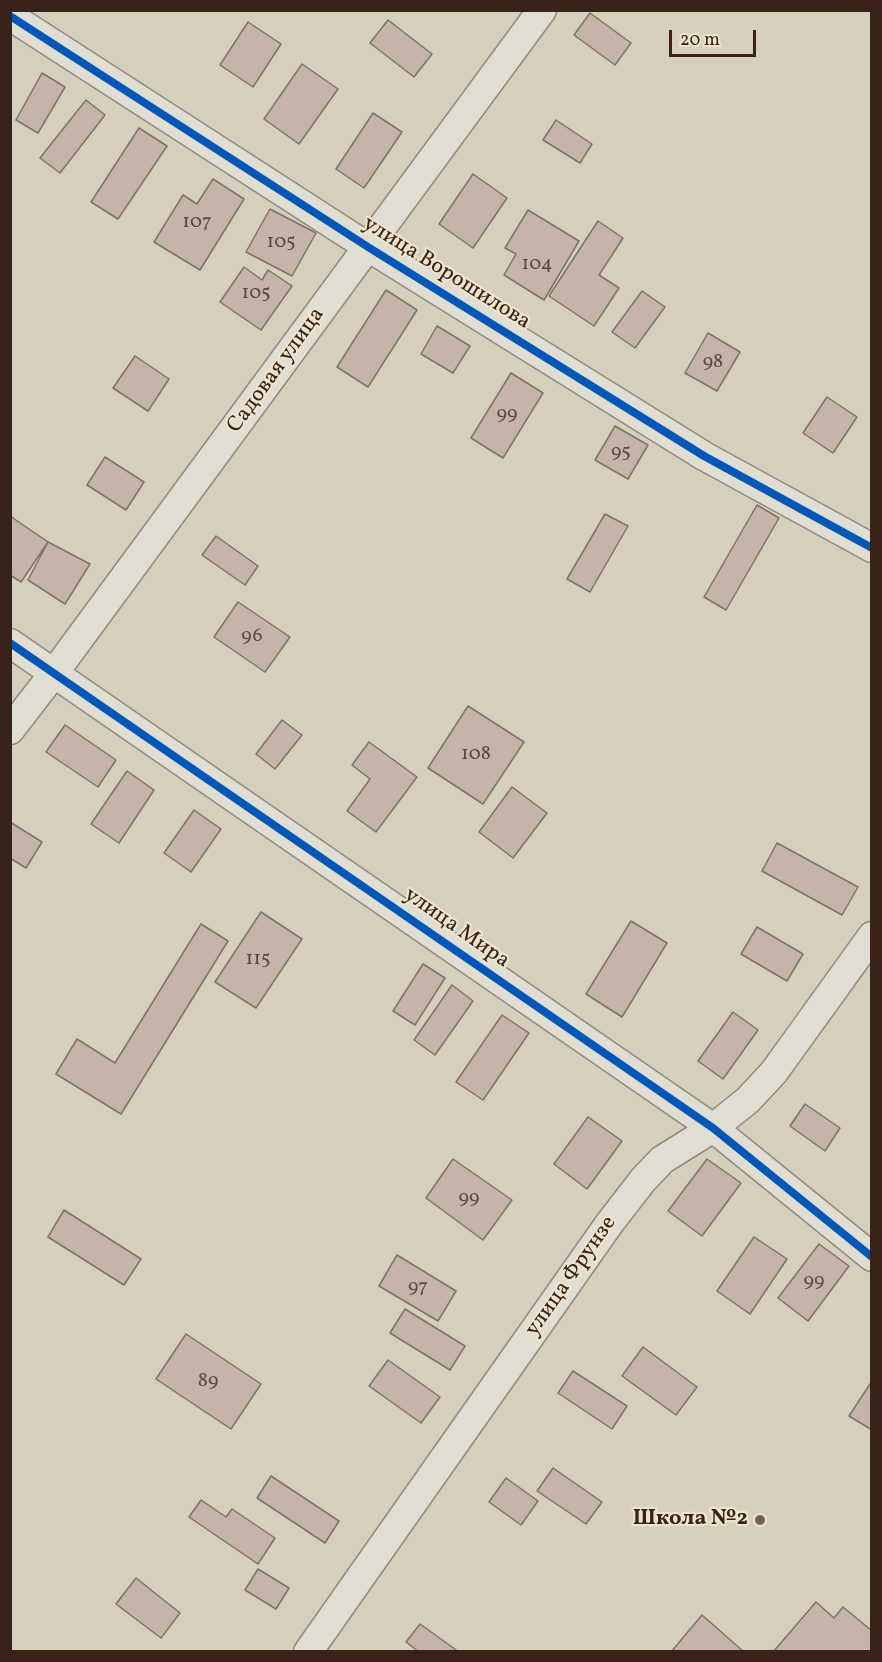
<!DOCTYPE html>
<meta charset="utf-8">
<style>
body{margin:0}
#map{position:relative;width:882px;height:1662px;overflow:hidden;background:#d6cfbc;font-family:Vollkorn,serif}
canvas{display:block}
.frame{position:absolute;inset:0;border:12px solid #392318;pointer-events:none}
.scale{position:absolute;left:669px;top:30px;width:87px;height:27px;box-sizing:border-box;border:3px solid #392318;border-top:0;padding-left:8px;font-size:18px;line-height:21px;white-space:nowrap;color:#392318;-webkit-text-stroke:4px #ece4cc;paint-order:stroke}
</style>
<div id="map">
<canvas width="882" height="1662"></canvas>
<div class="frame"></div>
<div class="scale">20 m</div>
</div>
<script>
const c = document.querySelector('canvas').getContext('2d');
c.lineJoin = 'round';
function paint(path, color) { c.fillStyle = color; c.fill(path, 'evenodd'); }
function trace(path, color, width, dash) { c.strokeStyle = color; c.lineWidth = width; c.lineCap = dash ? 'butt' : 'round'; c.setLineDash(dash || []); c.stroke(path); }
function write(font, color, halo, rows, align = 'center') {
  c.font = font + ' Vollkorn,serif'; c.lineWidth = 4.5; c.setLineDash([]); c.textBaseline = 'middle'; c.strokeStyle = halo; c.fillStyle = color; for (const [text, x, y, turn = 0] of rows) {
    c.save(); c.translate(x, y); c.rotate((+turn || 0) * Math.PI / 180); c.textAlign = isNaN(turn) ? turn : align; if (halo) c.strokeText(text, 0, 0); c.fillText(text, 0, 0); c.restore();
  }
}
const building = new Path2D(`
 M 590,13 L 631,43 L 615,65 L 574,35 Z
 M 388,20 L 432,54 L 414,77 L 370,43 Z
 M 248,22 L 281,44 L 253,87 L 220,65 Z
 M 302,64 L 338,89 L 299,144 L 264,119 Z
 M 42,73 L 65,87 L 38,133 L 16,120 Z
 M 86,100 L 105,115 L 60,173 L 40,158 Z
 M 373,113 L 402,132 L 364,188 L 336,169 Z
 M 556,120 L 592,144 L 580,163 L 543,140 Z
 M 139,128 L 167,146 L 118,219 L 91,202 Z
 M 473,174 L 507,198 L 473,248 L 439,224 Z
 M 213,179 L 244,199 L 200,270 L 154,242 L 183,195 L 197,204 Z
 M 270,209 L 316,233 L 292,276 L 246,252 Z
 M 528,210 L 579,241 L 544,300 L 504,275 L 516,254 L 505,248 Z
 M 598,221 L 623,238 L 599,275 L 619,288 L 594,326 L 549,296 Z
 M 244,267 L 262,280 L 268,270 L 292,286 L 261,330 L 220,302 Z
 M 386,290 L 417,310 L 368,387 L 337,367 Z
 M 642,291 L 665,307 L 635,348 L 612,332 Z
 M 437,326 L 470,346 L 453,373 L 421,354 Z
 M 708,333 L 740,352 L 717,391 L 685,373 Z
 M 135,356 L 169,379 L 148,411 L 113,388 Z
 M 511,373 L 543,393 L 503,458 L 471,438 Z
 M 827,397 L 857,417 L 833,453 L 803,433 Z
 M 615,426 L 648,445 L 628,479 L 595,460 Z
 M 105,457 L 144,482 L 126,510 L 87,485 Z
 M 757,505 L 779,518 L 726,610 L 704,597 Z
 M 605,514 L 628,526 L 590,592 L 567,579 Z
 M 10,516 L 48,542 L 21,582 L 10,575 Z
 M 216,536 L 258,566 L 245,585 L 202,555 Z
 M 48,542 L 90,564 L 65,604 L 28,580 Z
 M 238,602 L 290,637 L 265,672 L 214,637 Z
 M 468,706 L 524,742 L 483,804 L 428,768 Z
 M 282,720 L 302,735 L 275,769 L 256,754 Z
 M 65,725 L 116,760 L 98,787 L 46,752 Z
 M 369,742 L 417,777 L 376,832 L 347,811 L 370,779 L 352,765 Z
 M 127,771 L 154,790 L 119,843 L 91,824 Z
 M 512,787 L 547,813 L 513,858 L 479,832 Z
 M 194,810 L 221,829 L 191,872 L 164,853 Z
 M 10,822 L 42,842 L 26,868 L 10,858 Z
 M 777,843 L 858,887 L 842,915 L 762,871 Z
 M 261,912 L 302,939 L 256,1008 L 215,982 Z
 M 631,921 L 667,943 L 622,1017 L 586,994 Z
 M 201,924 L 228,941 L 121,1114 L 56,1074 L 77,1039 L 115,1063 Z
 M 757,927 L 803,954 L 787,981 L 741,954 Z
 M 423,964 L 445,978 L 415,1025 L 393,1011 Z
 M 452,985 L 473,1001 L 435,1055 L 414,1040 Z
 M 733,1012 L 758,1030 L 723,1079 L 698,1061 Z
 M 502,1015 L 529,1033 L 483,1100 L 456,1082 Z
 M 805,1104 L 840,1128 L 825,1151 L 790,1126 Z
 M 588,1117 L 622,1141 L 587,1189 L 554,1164 Z
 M 453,1159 L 512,1200 L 483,1240 L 426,1198 Z
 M 707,1159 L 741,1183 L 702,1236 L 668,1211 Z
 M 64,1210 L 141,1259 L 124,1285 L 48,1237 Z
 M 754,1237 L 787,1259 L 750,1314 L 717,1291 Z
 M 819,1244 L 849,1266 L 808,1321 L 778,1298 Z
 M 397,1255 L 456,1291 L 438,1321 L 379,1286 Z
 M 405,1309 L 465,1346 L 450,1370 L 390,1333 Z
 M 186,1334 L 261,1384 L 231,1429 L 156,1379 Z
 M 643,1347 L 697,1387 L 676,1415 L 622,1376 Z
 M 388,1360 L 440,1397 L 421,1423 L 369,1386 Z
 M 573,1371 L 627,1406 L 612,1429 L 558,1393 Z
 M 872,1381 L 872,1430 L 849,1416 Z
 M 553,1468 L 602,1502 L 586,1524 L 537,1491 Z
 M 271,1476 L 339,1521 L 325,1543 L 257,1498 Z
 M 506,1478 L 538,1501 L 521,1525 L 489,1502 Z
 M 201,1500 L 226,1517 L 232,1509 L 275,1538 L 258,1564 L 189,1517 Z
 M 258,1569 L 289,1588 L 276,1609 L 245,1590 Z
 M 136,1578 L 180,1613 L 161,1638 L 116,1604 Z
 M 816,1602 L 834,1618 L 843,1607 L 872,1631 L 872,1652 L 773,1652 Z
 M 702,1615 L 744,1652 L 671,1652 Z
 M 420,1624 L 459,1652 L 419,1652 L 406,1642 Z`);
paint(building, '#c7b4a9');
trace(building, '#7a7368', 1.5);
const minor = new Path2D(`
 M 10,16 L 368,247 L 704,456 L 872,548
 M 10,643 L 713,1128 L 872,1257
 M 10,730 L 54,673 L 542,10
 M 308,1652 L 609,1224 L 643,1180 L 662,1160 L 713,1128 L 748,1100 L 774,1072 L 872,936`);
trace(minor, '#90897d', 31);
trace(minor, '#e0ddd2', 28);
trace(new Path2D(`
 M 10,16 L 368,247 L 704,456 L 872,548
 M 10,643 L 713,1128 L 872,1257`), '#0057b8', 8);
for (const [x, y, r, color] of [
 [760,1520,6,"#705f51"]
]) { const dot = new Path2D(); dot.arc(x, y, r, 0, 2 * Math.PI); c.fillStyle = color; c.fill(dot); trace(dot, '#ece4cc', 2); }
write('20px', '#5c473c', null, [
 ["107",197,223],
 ["105",281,243],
 ["104",537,265],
 ["105",256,294],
 ["98",713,363],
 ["99",507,415],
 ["95",621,453],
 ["96",252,637],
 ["108",476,755],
 ["115",258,960],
 ["99",469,1199],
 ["99",814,1282],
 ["97",418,1288],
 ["89",208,1382]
]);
write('22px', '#392318', '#ece4cc', [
 ["улица Ворошилова",446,274,32],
 ["Садовая улица",277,371,-54],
 ["улица Мира",456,929,35],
 ["улица Фрунзе",572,1277,-55]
]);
write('bold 22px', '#392318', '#ece4cc', [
 ["Школа №2",748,1520]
], 'right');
</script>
